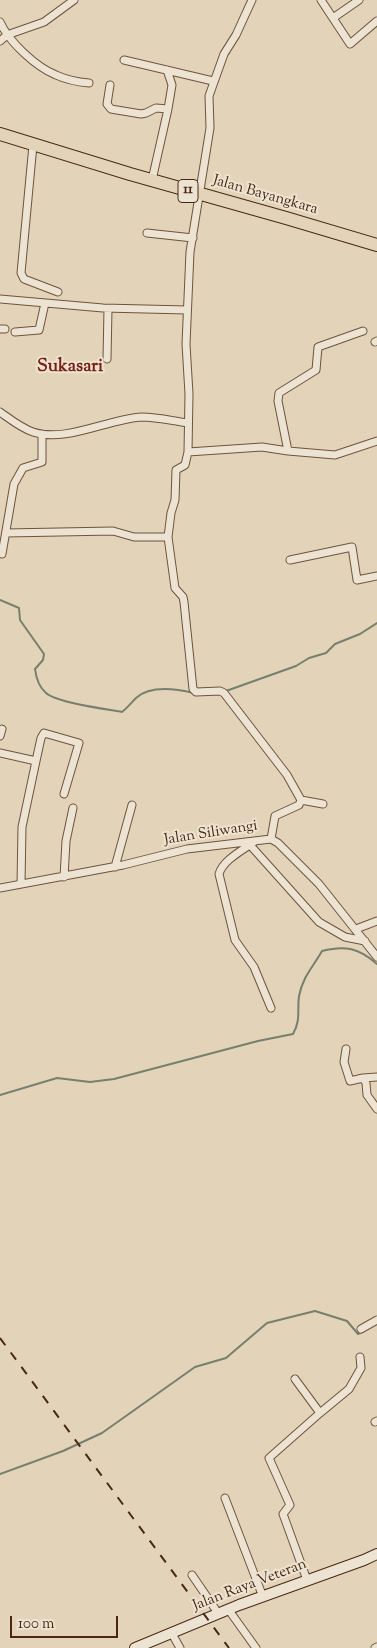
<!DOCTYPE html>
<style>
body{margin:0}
#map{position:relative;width:377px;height:1648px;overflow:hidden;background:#e3d4b9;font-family:"Sorts Mill Goudy",serif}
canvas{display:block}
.scale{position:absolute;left:10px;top:1616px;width:108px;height:22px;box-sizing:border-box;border:2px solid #482812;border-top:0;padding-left:6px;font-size:15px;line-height:18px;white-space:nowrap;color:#482812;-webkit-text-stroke:4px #ede3d2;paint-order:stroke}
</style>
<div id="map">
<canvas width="377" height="1648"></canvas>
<div class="scale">100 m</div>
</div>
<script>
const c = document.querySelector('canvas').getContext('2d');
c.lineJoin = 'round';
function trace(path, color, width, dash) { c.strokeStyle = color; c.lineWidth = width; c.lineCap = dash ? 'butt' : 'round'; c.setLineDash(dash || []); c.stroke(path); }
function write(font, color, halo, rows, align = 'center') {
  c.font = font + ' "Sorts Mill Goudy",serif'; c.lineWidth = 4; c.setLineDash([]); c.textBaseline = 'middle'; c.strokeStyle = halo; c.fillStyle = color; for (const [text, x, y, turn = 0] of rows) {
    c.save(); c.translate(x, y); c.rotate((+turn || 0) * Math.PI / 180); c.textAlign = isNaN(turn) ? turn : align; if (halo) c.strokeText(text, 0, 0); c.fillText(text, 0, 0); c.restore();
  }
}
trace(new Path2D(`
 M 0,600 L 19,608 L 20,620 L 44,654 L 43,660 L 35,669 C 36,677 39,687 46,693 C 58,703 105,709 122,712 C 127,708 131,703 136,698 C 150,685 177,689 194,693
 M 226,691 L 296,666 L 309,658 L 326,653 L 335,644 L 360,634 L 377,623
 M 0,1095 L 57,1078 L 90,1082 L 114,1079 L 258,1041 L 293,1034 C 301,1020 297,1011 299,996 C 303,976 313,967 322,951 C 345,945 359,948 377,964
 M 0,1474 L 63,1451 L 102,1433 L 195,1367 L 226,1358 L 267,1323 L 315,1311 L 347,1321 L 358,1334 L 362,1332`), '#777f6e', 2);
const street = new Path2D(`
 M 252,0 L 236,35 L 224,54 L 209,96 L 210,128 L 190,252 L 186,344 L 189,394 L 188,452 L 185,465 L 176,470 L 175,500 L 171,513 L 168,537 L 175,588 L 183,597 L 184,602 L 193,689 L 196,692 L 220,691 L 224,693 L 287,775 L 301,800 L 299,805 L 275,816 L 271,839
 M 321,0 L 350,44 L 377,21
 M 333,18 L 359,0
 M 0,22 C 9,42 36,67 56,75 C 67,80 77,82 89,83
 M 0,41 L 7,35 L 44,22 L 74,0
 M 124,60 L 213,81
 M 110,85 L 107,104 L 111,109 L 141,114 L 146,113 L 156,108 L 168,109 L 172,85 L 167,70
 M 33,145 L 21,273 L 24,279 L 58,292
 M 152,180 L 168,109
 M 147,233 L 193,238
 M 0,299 L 103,308 L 187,310
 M 0,329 L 5,329
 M 15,332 L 39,330 L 45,303
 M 375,342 L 377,341
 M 107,359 L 108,309
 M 0,412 C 10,419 21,428 33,432 C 65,443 108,419 142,417 C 157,417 173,421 188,423
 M 288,451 L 278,401 L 279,393 L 316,370 L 318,347 L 363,331
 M 188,452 L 262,447 L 288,451 L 335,455 L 377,441
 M 6,533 L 113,531 L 134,537 L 168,537
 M 2,554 L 14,484 L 23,468 L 42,462 L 42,434
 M 290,560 L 352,547 L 357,580 L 377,576
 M 0,736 L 2,729
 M 0,753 L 36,761 L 22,827 L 21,884
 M 36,761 L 41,738 L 44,733 L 79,743 L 64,794
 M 301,800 L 323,804
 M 254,842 C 243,850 223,860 219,874 L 235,940 L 254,967 L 271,1008
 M 250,845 L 319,922 L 345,937 L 365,941
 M 115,867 L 132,805
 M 64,877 L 66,841 L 73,808
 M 0,888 L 123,865 L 187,849 L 271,839 L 278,843 L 319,884 L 377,957
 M 356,929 L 377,921
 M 346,1049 L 344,1062 L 350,1081 L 363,1078 L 366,1083 L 367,1095 L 377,1109
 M 363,1078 L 377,1077
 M 361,1329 L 377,1320
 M 295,1379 L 320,1413
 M 375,1422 L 377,1421
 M 225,1498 L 263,1597
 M 192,1575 L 218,1613
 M 307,1580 L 283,1514 L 290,1505 L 269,1458 L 320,1413 L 349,1389 L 361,1368 L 360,1357
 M 228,1609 L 256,1648
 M 171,1632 L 180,1648
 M 375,1648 L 377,1647`);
const secondary = new Path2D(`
 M 135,1648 L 239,1605 L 364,1560 L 377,1554`);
const highway = new Path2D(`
 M 0,134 L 130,174 L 286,218 L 377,245`);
trace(street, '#6f533c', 9);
trace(secondary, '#482812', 12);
trace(highway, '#482812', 14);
trace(street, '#ede3d2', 7);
trace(secondary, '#ede3d2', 10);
trace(highway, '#e3d4b9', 12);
trace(new Path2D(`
 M 0,1338 L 229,1648`), '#482812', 2, [9, 9]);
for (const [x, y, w] of [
 [188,191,20]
]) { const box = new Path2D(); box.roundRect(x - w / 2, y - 11.5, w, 23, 4); c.fillStyle = '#ede3d2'; c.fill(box); trace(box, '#482812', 1); }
write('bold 14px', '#482812', null, [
 ["11",188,191]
]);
write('15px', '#482812', '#ede3d2', [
 ["Jalan Bayangkara",265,196,16],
 ["Jalan Siliwangi",211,834,-9],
 ["Jalan Raya Veteran",250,1586,-21]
]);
write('bold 18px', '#7a1f14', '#ede3d2', [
 ["Sukasari",70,368]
]);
</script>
